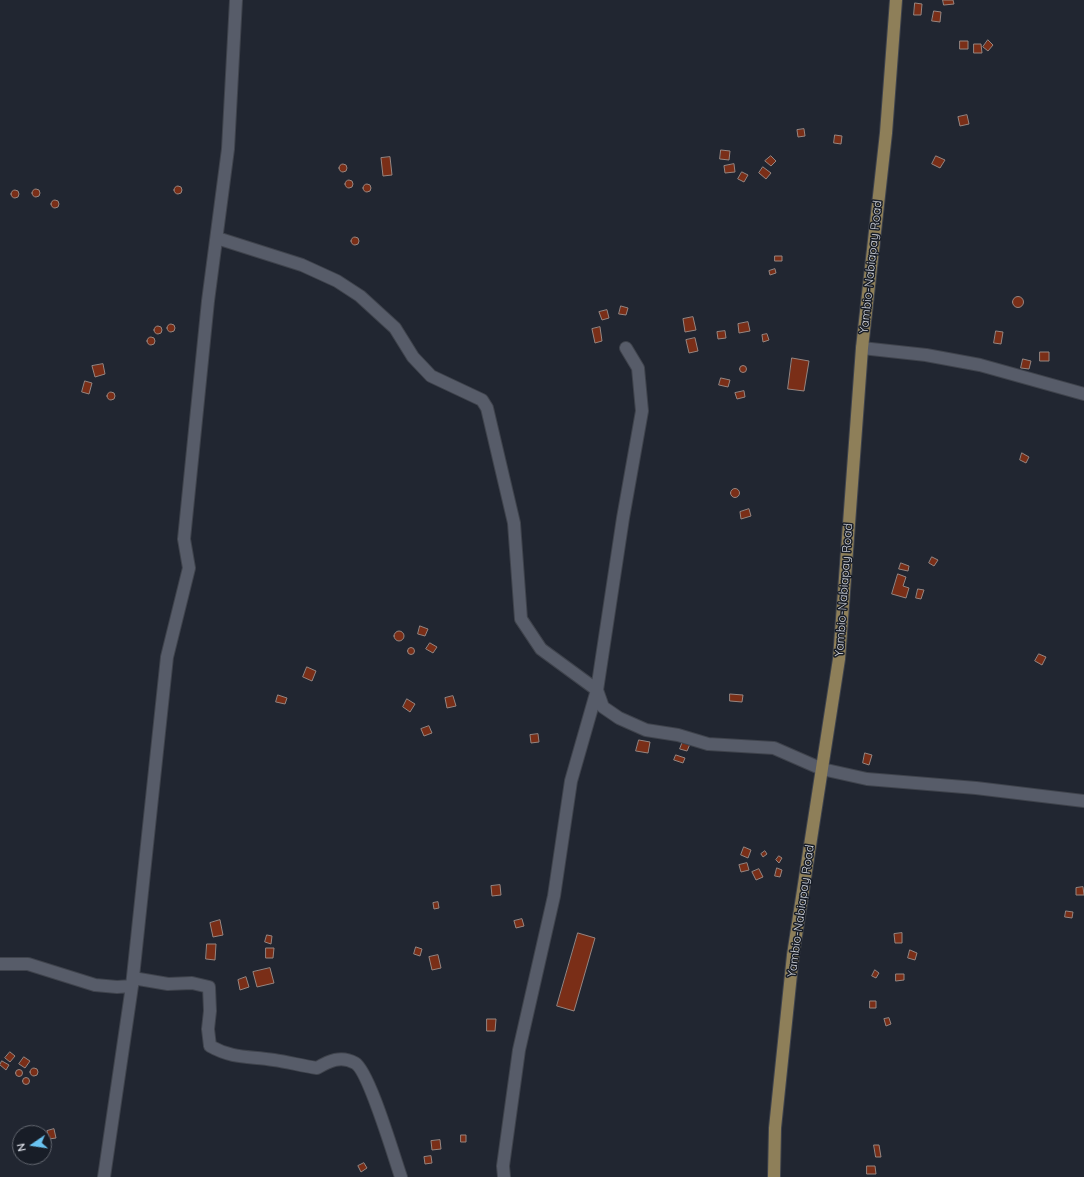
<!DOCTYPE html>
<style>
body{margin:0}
#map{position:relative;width:1084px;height:1177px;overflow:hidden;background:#212631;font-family:Quicksand,sans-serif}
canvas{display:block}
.north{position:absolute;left:12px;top:1125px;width:40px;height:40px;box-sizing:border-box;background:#181d27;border:1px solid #636770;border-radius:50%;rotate:257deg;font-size:11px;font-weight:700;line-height:16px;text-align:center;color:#d3d6de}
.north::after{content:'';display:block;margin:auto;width:14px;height:18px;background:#69c3f1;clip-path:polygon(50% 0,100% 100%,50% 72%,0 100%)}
</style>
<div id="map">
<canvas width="1084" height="1177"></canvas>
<div class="north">N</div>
</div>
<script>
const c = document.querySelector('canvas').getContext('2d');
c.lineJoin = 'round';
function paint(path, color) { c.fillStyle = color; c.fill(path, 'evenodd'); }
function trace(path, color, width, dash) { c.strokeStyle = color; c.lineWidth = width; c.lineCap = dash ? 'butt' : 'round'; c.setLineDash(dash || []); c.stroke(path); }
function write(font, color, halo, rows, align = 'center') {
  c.font = font + ' Quicksand,sans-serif'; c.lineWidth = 3; c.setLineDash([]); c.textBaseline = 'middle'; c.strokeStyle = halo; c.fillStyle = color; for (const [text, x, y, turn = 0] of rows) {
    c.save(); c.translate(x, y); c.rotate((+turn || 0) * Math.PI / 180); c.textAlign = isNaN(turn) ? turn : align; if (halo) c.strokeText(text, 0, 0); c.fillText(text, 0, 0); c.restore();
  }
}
const building = new Path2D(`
 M 943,0 L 953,0 L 954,4 L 944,5 Z
 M 915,3 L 922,4 L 921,15 L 914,15 Z
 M 934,11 L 941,12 L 940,22 L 932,21 Z
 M 988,40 L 993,45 L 988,51 L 983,47 Z
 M 960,41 L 968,41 L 968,49 L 960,49 Z
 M 974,44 L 981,44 L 982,53 L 974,53 Z
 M 967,115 L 969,124 L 960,126 L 958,117 Z
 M 804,129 L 805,136 L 798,137 L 797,130 Z
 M 835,135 L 842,136 L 841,144 L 834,143 Z
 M 721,150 L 730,151 L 729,160 L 720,159 Z
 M 771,156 L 776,161 L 771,166 L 765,161 Z
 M 936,156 L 945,160 L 940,168 L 932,164 Z
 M 390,157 L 392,175 L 383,176 L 381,158 Z
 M339 168a4 4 0 1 1 8 0a4 4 0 1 1-8 0Z
 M 734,164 L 735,172 L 725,173 L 724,166 Z
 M 763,167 L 771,173 L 766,179 L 759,173 Z
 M 742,172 L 748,175 L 744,182 L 738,179 Z
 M345 184a4 4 0 1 1 8 0a4 4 0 1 1-8 0Z
 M363 188a4 4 0 1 1 8 0a4 4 0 1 1-8 0Z
 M174 190a4 4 0 1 1 8 0a4 4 0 1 1-8 0Z
 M32 193a4 4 0 1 1 8 0a4 4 0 1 1-8 0Z
 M11 194a4 4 0 1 1 8 0a4 4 0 1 1-8 0Z
 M51 204a4 4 0 1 1 8 0a4 4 0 1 1-8 0Z
 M351 241a4 4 0 1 1 8 0a4 4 0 1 1-8 0Z
 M 775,256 L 782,256 L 782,261 L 775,261 Z
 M 775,269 L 776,273 L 770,275 L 769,271 Z
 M1012.5 302a5.5 5.5 0 1 1 11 0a5.5 5.5 0 1 1-11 0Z
 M 621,306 L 628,308 L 626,315 L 619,314 Z
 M 607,310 L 609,318 L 602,320 L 599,312 Z
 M 693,317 L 696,330 L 685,332 L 683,319 Z
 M 748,322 L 750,331 L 739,333 L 738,324 Z
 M167 328a4 4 0 1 1 8 0a4 4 0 1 1-8 0Z
 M154 330a4 4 0 1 1 8 0a4 4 0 1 1-8 0Z
 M 600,327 L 602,341 L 595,343 L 592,329 Z
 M 725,331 L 726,338 L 718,339 L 717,332 Z
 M 996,331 L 1003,332 L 1001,344 L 994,343 Z
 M 767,334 L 769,340 L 763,342 L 762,335 Z
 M147 341a4 4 0 1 1 8 0a4 4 0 1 1-8 0Z
 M 695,338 L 698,351 L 689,353 L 686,340 Z
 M 1040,352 L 1049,352 L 1049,361 L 1040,361 Z
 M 792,358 L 809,361 L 804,391 L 788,389 Z
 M 1023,359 L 1031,361 L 1029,369 L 1021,368 Z
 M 103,364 L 105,374 L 95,377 L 92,366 Z
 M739.5 369a3.5 3.5 0 1 1 7 0a3.5 3.5 0 1 1-7 0Z
 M 721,378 L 730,380 L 728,387 L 719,385 Z
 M 85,381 L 92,383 L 89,394 L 82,392 Z
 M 744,391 L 745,397 L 737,399 L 735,393 Z
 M107 396a4 4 0 1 1 8 0a4 4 0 1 1-8 0Z
 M 1022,453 L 1029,457 L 1026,463 L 1020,460 Z
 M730.5 493a4.5 4.5 0 1 1 9 0a4.5 4.5 0 1 1-9 0Z
 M 749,509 L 751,516 L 741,519 L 740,512 Z
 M 932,557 L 938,560 L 934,566 L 929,563 Z
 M 901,563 L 909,566 L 908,571 L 899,569 Z
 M 898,574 L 906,577 L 903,586 L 909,588 L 906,598 L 892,594 Z
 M 918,589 L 924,590 L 921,599 L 916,598 Z
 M 420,626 L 428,629 L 425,636 L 418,634 Z
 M394 636a5 5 0 1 1 10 0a5 5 0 1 1-10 0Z
 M 430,643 L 437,647 L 433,653 L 426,649 Z
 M407.5 651a3.5 3.5 0 1 1 7 0a3.5 3.5 0 1 1-7 0Z
 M 1039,654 L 1046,657 L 1042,665 L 1035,661 Z
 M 307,667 L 316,671 L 312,681 L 303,677 Z
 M 730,694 L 743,695 L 742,702 L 730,701 Z
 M 278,695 L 287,698 L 285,704 L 276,702 Z
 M 453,696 L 456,706 L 447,708 L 445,698 Z
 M 407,699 L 415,704 L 410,712 L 403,707 Z
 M 429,726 L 432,733 L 424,736 L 421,729 Z
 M 538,734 L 539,742 L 531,743 L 530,735 Z
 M 639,740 L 650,742 L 648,753 L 636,751 Z
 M 683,741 L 690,744 L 687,751 L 680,749 Z
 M 865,753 L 872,755 L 869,765 L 863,763 Z
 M 676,755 L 685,758 L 683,763 L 674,760 Z
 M 744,847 L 751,850 L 748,858 L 741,855 Z
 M 765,851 L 767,854 L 763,857 L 761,854 Z
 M 779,856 L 782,858 L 779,863 L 776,860 Z
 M 747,863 L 749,870 L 741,872 L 739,865 Z
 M 777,868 L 782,870 L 780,877 L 775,876 Z
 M 759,869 L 763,877 L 756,880 L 752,872 Z
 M 500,885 L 501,895 L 492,896 L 491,886 Z
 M 1083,887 L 1084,895 L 1076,895 L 1076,888 Z
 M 438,902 L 439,908 L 434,909 L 433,903 Z
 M 1066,911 L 1073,912 L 1072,918 L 1065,917 Z
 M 522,919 L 524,926 L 516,928 L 514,921 Z
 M 220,920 L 223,935 L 213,937 L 210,923 Z
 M 578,933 L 595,938 L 574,1011 L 557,1006 Z
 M 902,933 L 902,943 L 895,943 L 894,934 Z
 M 267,935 L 272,936 L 271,944 L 265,942 Z
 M 207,944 L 216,944 L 215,960 L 206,959 Z
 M 416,947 L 422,949 L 420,956 L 414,954 Z
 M 266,948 L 274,948 L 273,958 L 266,958 Z
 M 910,950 L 917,953 L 915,960 L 908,958 Z
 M 438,955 L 441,968 L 432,970 L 429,957 Z
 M 270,968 L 274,983 L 257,987 L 253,972 Z
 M 875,970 L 879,973 L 876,978 L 872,976 Z
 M 896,974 L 904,974 L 904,980 L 896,981 Z
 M 246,977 L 249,987 L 240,990 L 238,980 Z
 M 870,1001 L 876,1001 L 876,1008 L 870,1008 Z
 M 889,1018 L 891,1024 L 886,1026 L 884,1019 Z
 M 487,1019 L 496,1019 L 495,1031 L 487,1031 Z
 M 10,1052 L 15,1056 L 10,1062 L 5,1058 Z
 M 24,1057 L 30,1061 L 25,1068 L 19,1064 Z
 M 2,1061 L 9,1065 L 6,1070 L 0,1065 Z
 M30 1072a4 4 0 1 1 8 0a4 4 0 1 1-8 0Z
 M15.5 1073a3.5 3.5 0 1 1 7 0a3.5 3.5 0 1 1-7 0Z
 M22.5 1081a3.5 3.5 0 1 1 7 0a3.5 3.5 0 1 1-7 0Z
 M 54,1129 L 56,1138 L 49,1139 L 47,1131 Z
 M 461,1135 L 466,1135 L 466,1142 L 461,1142 Z
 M 440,1140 L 441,1149 L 432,1150 L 431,1141 Z
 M 874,1145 L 879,1145 L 881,1157 L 876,1157 Z
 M 431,1156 L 432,1163 L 425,1164 L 424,1157 Z
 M 364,1163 L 367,1168 L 361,1172 L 358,1166 Z
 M 867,1166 L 875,1166 L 876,1174 L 867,1174 Z`);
paint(building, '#7a2e17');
trace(building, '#968580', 1);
const minor = new Path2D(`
 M 217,238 L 302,265 L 337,281 L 360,296 L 395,328 L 413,357 L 431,376 L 482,400 L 487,408 L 514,523 L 521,619 L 541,649 L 597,690 L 603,707 L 619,718 L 646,730 L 678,735 L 708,744 L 774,748 L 822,769 L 867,779 L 976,788 L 1084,801
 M 862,348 L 926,355 L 980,365 L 1084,394
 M 0,964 L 28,964 L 95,985 L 117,987 L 132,986
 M 133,978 L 168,984 L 192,983 L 209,987 L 210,1011 L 208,1029 L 210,1046 C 233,1059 249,1056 274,1060 C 288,1062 303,1066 317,1068 C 329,1061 341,1055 355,1063 C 369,1071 394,1157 401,1177
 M 104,1177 L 132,986 L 167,657 L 189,568 L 184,539 L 208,301 L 228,149 L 236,0
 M 504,1177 L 503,1166 L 519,1050 L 554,896 L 571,781 L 597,690 L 623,518 L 642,411 L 638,368 L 626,348`);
const major = new Path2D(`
 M 774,1177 L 775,1128 L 793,955 L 839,659 L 862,348 L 886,133 L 896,0`);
trace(minor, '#3f434c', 14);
trace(major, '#3f434c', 14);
trace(minor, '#575c69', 12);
trace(major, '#8e7f59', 12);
write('12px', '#d3d6de', '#181d27', [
 ["Yambio-Nabiapay Road",871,267,-84],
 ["Yambio-Nabiapay Road",844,590,-86],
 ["Yambio-Nabiapay Road",801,911,-82]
]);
</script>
